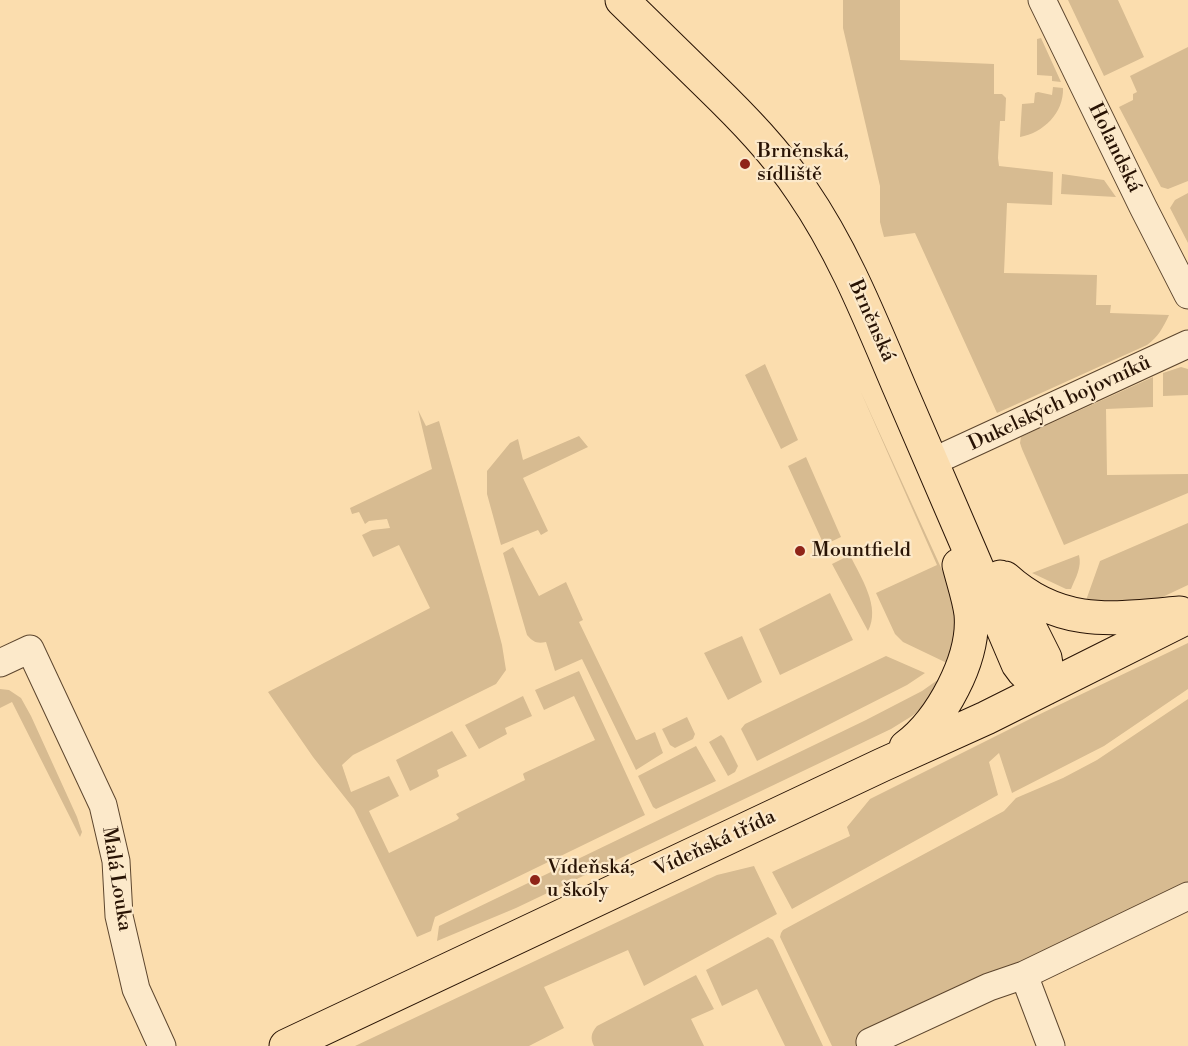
<!DOCTYPE html>
<meta charset="utf-8">
<style>
body{margin:0}
canvas{display:block;background:#fbddae}
</style>
<canvas width="1188" height="1046"></canvas>
<script>
const c = document.querySelector('canvas').getContext('2d');
c.lineJoin = 'round';
function paint(path, color) { c.fillStyle = color; c.fill(path, 'evenodd'); }
function trace(path, color, width, dash) { c.strokeStyle = color; c.lineWidth = width; c.lineCap = dash ? 'butt' : 'round'; c.setLineDash(dash || []); c.stroke(path); }
function write(font, color, halo, rows, align = 'center') {
  c.font = font + ' "Libre Bodoni",serif'; c.lineWidth = 4.5; c.setLineDash([]); c.textBaseline = 'middle'; c.strokeStyle = halo; c.fillStyle = color; for (const [text, x, y, turn = 0] of rows) {
    c.save(); c.translate(x, y); c.rotate((+turn || 0) * Math.PI / 180); c.textAlign = isNaN(turn) ? turn : align; if (halo) c.strokeText(text, 0, 0); c.fillText(text, 0, 0); c.restore();
  }
}
paint(new Path2D(`
 M 843,0 L 900,0 L 900,60 L 994,64 L 994,94 L 1002,94 L 1006,98 L 1005,121 L 1000,121 L 998,158 L 999,166 L 1053,172 L 1052,205 L 1007,203 L 1004,273 L 1097,275 L 1096,305 L 1111,305 L 1110,313 L 1169,315 C 1163,328 1158,337 1147,345 L 997,413 L 915,233 L 884,237 L 880,222 L 880,186 L 843,28 Z
 M 1068,0 L 1118,0 L 1144,57 L 1104,76 Z
 M 1041,38 L 1061,82 L 1052,81 L 1052,76 L 1037,75 L 1037,39 Z
 M 1188,47 L 1188,181 L 1168,189 L 1161,187 L 1119,107 L 1133,100 L 1133,94 L 1137,92 L 1130,76 Z
 M 1053,87 L 1063,88 C 1064,113 1043,133 1020,137 L 1022,104 L 1034,103 L 1035,93 L 1038,92 L 1052,95 Z
 M 1062,174 L 1104,180 L 1116,197 L 1061,194 Z
 M 1188,193 L 1188,243 L 1170,208 L 1175,200 Z
 M 765,364 L 798,440 L 781,449 L 745,375 Z
 M 1181,367 L 1188,369 L 1188,395 L 1163,396 L 1163,373 Z
 M 1153,377 L 1153,407 L 1106,409 L 1107,475 L 1188,474 L 1188,493 L 1064,545 L 1022,449 L 1020,443 L 1021,437 Z
 M 860,390 L 953,594 L 956,620 L 949,664 L 903,642 L 895,634 L 876,593 L 937,565 Z
 M 418,410 L 426,426 L 439,421 L 489,596 L 502,645 L 506,670 L 496,684 L 353,755 L 342,765 L 351,792 L 389,776 L 399,796 L 369,811 L 389,853 L 457,820 L 459,818 L 456,814 L 525,780 L 523,774 L 524,773 L 595,740 L 574,696 L 544,710 L 535,690 L 579,671 L 645,815 L 435,917 L 431,931 L 417,937 L 354,809 L 313,757 L 268,692 L 430,608 L 399,545 L 373,557 L 362,535 L 372,530 L 390,528 L 387,519 L 369,521 L 365,524 L 359,512 L 352,514 L 350,508 L 432,469 Z
 M 579,436 L 588,447 L 523,478 L 548,531 L 541,535 L 538,530 L 501,545 L 487,494 L 487,471 L 510,443 L 518,439 L 523,460 Z
 M 806,457 L 841,537 L 824,545 L 788,466 Z
 M 1188,523 L 1188,585 L 1154,601 L 1084,606 L 1100,561 Z
 M 513,547 L 539,596 L 566,582 L 583,620 L 579,622 L 636,740 L 637,740 L 655,732 L 663,753 L 636,770 L 582,659 L 555,671 L 546,642 C 537,644 533,642 527,635 L 503,553 Z
 M 850,555 C 861,578 881,607 868,631 L 832,564 Z
 M 1079,555 C 1082,567 1076,577 1071,589 L 1066,589 L 1032,573 Z
 M 830,593 L 853,640 L 780,675 L 759,629 Z
 M 742,636 L 762,682 L 728,700 L 704,653 Z
 M 1188,643 L 1188,689 L 1104,746 L 1012,793 L 999,753 L 989,762 L 998,795 L 792,909 L 772,872 L 850,836 L 847,827 L 870,799 L 1036,716 Z
 M 886,656 L 925,673 L 907,685 L 757,761 L 741,729 L 745,724 Z
 M 939,679 L 943,682 L 922,708 L 912,716 L 891,729 L 516,908 L 437,941 L 439,926 L 866,720 L 922,691 Z
 M 0,689 L 9,690 L 21,698 L 31,716 L 77,817 L 82,832 L 80,837 L 12,702 L 0,708 Z
 M 523,696 L 532,716 L 505,728 L 507,734 L 479,749 L 465,725 Z
 M 1188,699 L 1188,884 L 865,1046 L 832,1046 L 780,937 L 781,933 L 783,930 L 1004,811 L 1016,798 L 1063,778 L 1097,760 Z
 M 687,717 L 695,734 L 693,739 L 675,748 L 670,745 L 662,729 Z
 M 452,731 L 467,756 L 437,770 L 439,776 L 438,777 L 410,791 L 396,760 Z
 M 721,735 L 724,738 L 738,766 L 735,772 L 728,776 L 709,742 Z
 M 696,746 L 716,781 L 656,809 L 653,807 L 638,776 Z
 M 754,866 L 777,914 L 644,986 L 628,950 L 544,987 L 564,1028 L 529,1046 L 355,1046 L 717,875 Z
 M 768,937 L 773,940 L 823,1046 L 785,1046 L 757,989 L 722,1006 L 706,970 Z
 M 696,975 L 714,1009 L 691,1019 L 704,1046 L 594,1046 C 590,1038 591,1033 597,1026 Z`), '#d7bb91');
const street = new Path2D(`
 M 1042,0 L 1143,207 L 1188,295
 M 932,462 L 1188,344
 M 0,663 L 30,649 L 103,805 L 116,861 L 119,916 L 136,989 L 162,1046
 M 1024,975 L 1051,1046
 M 870,1042 L 989,987 L 1024,975 L 1188,896`);
const primary = new Path2D(`
 M 622,0 C 651,28 680,57 709,85 C 743,118 776,152 802,191 C 844,252 871,321 900,389 C 940,481 979,572 1018,664 C 1025,675 1034,682 1046,688
 M 1000,577 L 1032,632 L 1045,658 L 1048,677 L 1046,688
 M 1005,578 C 1060,628 1113,619 1180,613
 M 906,747 C 941,721 975,659 971,614 C 969,598 963,581 959,565
 M 286,1046 L 882,765 L 986,718 L 1188,617`);
trace(street, '#5d462e', 29);
trace(primary, '#281304', 35);
trace(street, '#fce9ca', 27);
trace(primary, '#fbddae', 33);
for (const [x, y, r, color] of [
 [745,164,6,"#8f2418"],
 [800,551,6,"#8f2418"],
 [535,880,6,"#8f2418"]
]) { const dot = new Path2D(); dot.arc(x, y, r, 0, 2 * Math.PI); c.fillStyle = color; c.fill(dot); trace(dot, '#fce9ca', 2); }
write('20px', '#281304', '#fce9ca', [
 ["Holandská",1114,148,64],
 ["Brněnská",871,321,66],
 ["Dukelských bojovníků",1060,404,-25],
 ["Vídeňská třída",715,844,-25],
 ["Malá Louka",116,879,81]
]);
write('20px', '#281304', '#fce9ca', [
 ["Brněnská,",757,152],
 ["sídliště",757,175],
 ["Mountfield",812,551],
 ["Vídeňská,",547,868],
 ["u školy",547,891]
], 'left');
</script>
